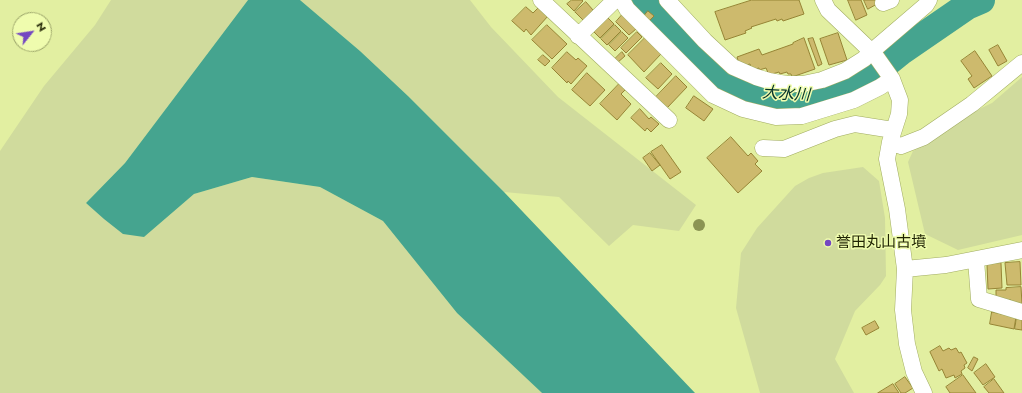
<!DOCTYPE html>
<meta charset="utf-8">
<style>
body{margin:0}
#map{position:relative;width:1022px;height:393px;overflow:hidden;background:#e2efa1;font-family:Jost,sans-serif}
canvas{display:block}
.north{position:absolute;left:12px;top:12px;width:40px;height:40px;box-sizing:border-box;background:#effcae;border:1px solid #9ca56a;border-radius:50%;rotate:60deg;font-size:11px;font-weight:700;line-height:16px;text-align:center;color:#1f2303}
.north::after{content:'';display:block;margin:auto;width:14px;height:18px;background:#7448c1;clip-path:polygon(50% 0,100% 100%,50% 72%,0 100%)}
</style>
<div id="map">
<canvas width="1022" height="393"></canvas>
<div class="north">N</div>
</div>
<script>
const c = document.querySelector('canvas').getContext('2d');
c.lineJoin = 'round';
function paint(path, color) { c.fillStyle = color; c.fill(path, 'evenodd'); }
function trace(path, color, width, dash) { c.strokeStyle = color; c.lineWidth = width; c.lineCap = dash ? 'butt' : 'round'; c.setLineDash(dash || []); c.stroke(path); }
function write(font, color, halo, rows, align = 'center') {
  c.font = font + ' Jost,"Noto Sans JP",sans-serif'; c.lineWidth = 3; c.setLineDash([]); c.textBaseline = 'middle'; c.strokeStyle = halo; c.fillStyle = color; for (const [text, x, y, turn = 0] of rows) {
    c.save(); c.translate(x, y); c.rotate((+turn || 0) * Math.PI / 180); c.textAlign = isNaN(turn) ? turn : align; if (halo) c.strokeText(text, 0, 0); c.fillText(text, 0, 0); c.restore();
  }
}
paint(new Path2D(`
 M 111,0 L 248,0 L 125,163 L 86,203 L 144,237 L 194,194 L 252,177 L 320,187 L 383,221 L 457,313 L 542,393 L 0,393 L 0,151 L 44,86 L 95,25 Z
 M 300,0 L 470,0 L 491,27 L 558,97 L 696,205 L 679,231 L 633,225 L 609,246 L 559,197 L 504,192 L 408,96 L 360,51 Z
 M 1022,77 L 1022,235 L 958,250 L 925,234 L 908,162 L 913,151 L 922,146 L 943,126 L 992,103 Z
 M 863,167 L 879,181 L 885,218 L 886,276 L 880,285 L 855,311 L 835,359 L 854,393 L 760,393 L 736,308 L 741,253 L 757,228 L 795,186 L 809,178 L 823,173 Z`), '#d0db9d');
paint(new Path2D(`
 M 248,0 L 300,0 L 360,51 L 408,96 L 504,192 L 695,393 L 542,393 L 457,313 L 383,221 L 320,187 L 252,177 L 194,194 L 144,237 L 123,234 L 104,219 L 86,203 L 125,163 Z`), '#45a48f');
trace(new Path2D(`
 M 646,0 L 711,68 L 735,85 L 755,94 L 777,98 L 809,99 L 840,92 L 869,77 L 900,52 L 967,6 L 981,0`), '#45a48f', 28);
const building = new Path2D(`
 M 572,0 L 582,0 L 583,1 L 574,11 L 567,4 Z
 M 752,0 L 799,0 L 804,14 L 783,21 L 782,19 L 777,21 L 776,19 L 751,27 L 752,28 L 745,31 L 746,33 L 725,40 L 715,12 Z
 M 848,0 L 861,0 L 867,15 L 856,20 Z
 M 864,0 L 875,0 L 877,4 L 868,9 Z
 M 586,2 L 593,10 L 583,20 L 575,12 Z
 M 526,7 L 533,13 L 539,7 L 548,16 L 531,35 L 526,29 L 524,32 L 512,21 Z
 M 648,11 L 654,16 L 649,21 L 644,16 Z
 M 622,15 L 636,29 L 629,35 L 616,22 Z
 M 607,17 L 614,24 L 600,38 L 593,31 Z
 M 547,25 L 567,44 L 552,59 L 532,40 Z
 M 615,25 L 621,31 L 607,45 L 601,39 Z
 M 622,32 L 628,38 L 615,51 L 609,45 Z
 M 637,32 L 642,37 L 626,53 L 621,48 Z
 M 838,33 L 847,60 L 829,65 L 820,39 Z
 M 645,38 L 661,54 L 644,72 L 628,55 Z
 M 804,38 L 815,69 L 792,77 L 791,74 L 788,74 L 787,72 L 780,74 L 779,72 L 769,75 L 766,68 L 759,70 L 759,68 L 752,70 L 750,64 L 740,67 L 737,57 L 759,49 L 762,55 L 793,44 L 793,43 Z
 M 813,38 L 822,64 L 818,66 L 808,39 Z
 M 998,45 L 1007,61 L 998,66 L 989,50 Z
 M 975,51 L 992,76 L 974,88 L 968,79 L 972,76 L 961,61 Z
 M 567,52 L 576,60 L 578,58 L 587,66 L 571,84 L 568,81 L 567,83 L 552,68 Z
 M 622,52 L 625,56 L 617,63 L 614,60 Z
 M 543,55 L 550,61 L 545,66 L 538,60 Z
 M 661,63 L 672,74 L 658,89 L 646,78 Z
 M 587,73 L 605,90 L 590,106 L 572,90 Z
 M 676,76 L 687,87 L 667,108 L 656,97 Z
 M 621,82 L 627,88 L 621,94 L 631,104 L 617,120 L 600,104 Z
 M 694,96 L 713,109 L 704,121 L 686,108 Z
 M 640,109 L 649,119 L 651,117 L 659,124 L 651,132 L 647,128 L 645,131 L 631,118 Z
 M 731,137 L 748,156 L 751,153 L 758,161 L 755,164 L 762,171 L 738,193 L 707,158 Z
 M 662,145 L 681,172 L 670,179 L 651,152 Z
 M 650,153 L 660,165 L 652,171 L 643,158 Z
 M 1020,262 L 1021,285 L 1007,285 L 1005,263 Z
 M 1001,263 L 1002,288 L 988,289 L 987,264 Z
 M 1021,287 L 1022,304 L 1011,304 L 1011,300 L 996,299 L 996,290 L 1006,290 L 1006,288 Z
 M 992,312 L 1016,317 L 1014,329 L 990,324 Z
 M 1017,317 L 1022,318 L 1022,330 L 1015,329 Z
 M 875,321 L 879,328 L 866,335 L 862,328 Z
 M 940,346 L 943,351 L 949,348 L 951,350 L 956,348 L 959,353 L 961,352 L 967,363 L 964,365 L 965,368 L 961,371 L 962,374 L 955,378 L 954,375 L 946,378 L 942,369 L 939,371 L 930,352 Z
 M 974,357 L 978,359 L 972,371 L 968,368 Z
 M 986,364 L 995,377 L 983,385 L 974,373 Z
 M 963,375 L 976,393 L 950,393 L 946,387 Z
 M 905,377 L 913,388 L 905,393 L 901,393 L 895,384 Z
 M 994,379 L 1004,393 L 989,393 L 984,387 Z
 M 893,384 L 899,393 L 878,393 Z`);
paint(building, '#cdba6d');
trace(building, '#968435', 1);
const minor = new Path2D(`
 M 541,0 L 669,120
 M 622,0 L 627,9 L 713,95 L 743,109 L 776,117 L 802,116 L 854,100 L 880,87 L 892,79
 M 667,0 L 705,41 L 733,67 L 756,77 L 769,81 L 786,84 L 803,84 L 822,80 L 845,71 L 864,59 L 871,52 L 926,5 L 929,0
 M 823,0 L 828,10 L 875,55 L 892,79 L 900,100 L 899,114 L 890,142 L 887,159 L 897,209 L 905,269 L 903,310 L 907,344 L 914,372 L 924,393
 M 883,3 L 891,0
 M 578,36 L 615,0
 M 890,142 L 901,146 L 924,137 L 972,104 L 1022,63
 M 763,148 L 784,149 L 835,129 L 855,124 L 893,130
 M 976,260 L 979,299 L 1022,312
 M 905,269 L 946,265 L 1022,250`);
trace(minor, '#a1ac61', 17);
trace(minor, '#fff', 16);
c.fillStyle = '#8b9453';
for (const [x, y] of [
 [699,225]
]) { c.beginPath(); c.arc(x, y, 6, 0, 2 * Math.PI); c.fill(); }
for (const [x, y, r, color] of [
 [828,243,4,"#7448c1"]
]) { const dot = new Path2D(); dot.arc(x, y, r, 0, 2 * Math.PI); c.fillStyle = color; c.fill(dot); trace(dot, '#effcae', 1.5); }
write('15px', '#1f2303', '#effcae', [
 ["誉田丸山古墳",836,243]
], 'left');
write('italic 16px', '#05332a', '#effcae', [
 ["大水川",786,95,3]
]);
</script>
